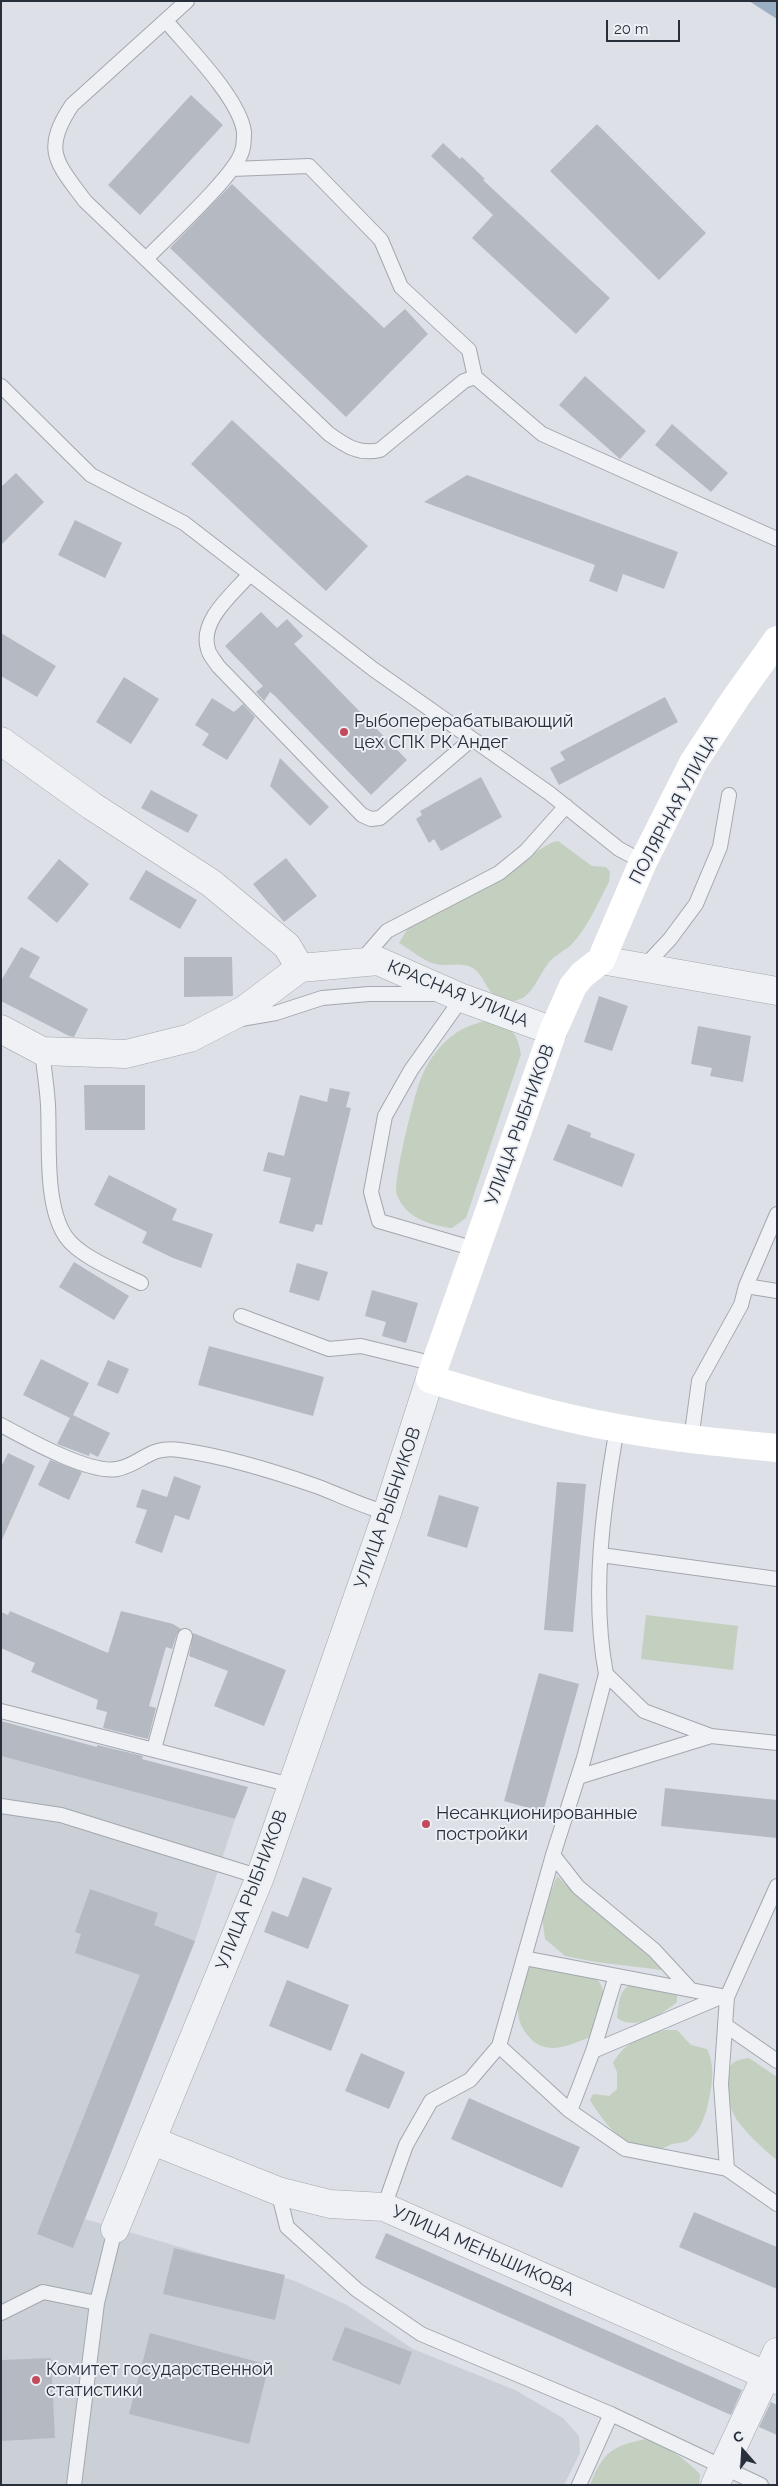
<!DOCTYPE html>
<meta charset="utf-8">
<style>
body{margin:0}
#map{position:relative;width:778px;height:2486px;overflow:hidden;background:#dde0e6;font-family:Raleway,sans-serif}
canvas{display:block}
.frame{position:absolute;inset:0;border:2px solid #282f3b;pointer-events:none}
.north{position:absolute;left:718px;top:2426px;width:50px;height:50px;-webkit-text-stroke:4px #eceff4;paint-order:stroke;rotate:341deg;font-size:14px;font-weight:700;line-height:20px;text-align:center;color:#282f3b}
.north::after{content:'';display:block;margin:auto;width:18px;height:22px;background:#282f3b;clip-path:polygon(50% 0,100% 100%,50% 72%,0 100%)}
.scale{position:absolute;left:606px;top:20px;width:74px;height:22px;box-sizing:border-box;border:2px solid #282f3b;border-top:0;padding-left:6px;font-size:15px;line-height:18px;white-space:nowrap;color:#282f3b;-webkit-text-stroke:4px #eceff4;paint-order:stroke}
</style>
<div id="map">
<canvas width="778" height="2486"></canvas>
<div class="frame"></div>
<div class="north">С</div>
<div class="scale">20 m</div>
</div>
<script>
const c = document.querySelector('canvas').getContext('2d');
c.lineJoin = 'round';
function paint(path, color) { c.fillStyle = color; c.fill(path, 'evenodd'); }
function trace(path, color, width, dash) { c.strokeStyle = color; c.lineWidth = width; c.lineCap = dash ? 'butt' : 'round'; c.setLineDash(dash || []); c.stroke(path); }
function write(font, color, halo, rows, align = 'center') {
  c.font = font + ' Raleway,sans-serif'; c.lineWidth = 4; c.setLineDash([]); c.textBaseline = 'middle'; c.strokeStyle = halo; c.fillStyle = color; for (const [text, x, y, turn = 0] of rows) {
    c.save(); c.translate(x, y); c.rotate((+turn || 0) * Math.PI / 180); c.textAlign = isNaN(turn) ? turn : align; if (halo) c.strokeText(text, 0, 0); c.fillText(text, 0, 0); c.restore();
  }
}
paint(new Path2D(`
 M 1,1756 L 235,1819 L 195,1941 L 85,2219 L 295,2281 L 347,2305 L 413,2349 L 515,2390 L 563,2418 L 579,2436 L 580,2453 L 564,2485 L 1,2485 Z`), '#cbd0d7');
paint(new Path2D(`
 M 558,841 L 592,866 L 606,867 L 610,872 L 609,882 C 598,902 588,927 572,944 C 566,950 557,954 551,960 C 536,976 532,1007 503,1000 C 487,996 486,977 473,968 C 461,961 447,967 435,964 C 423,961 410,949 399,943 L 411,923 L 507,876 L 532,854 L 551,843 Z
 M 485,1021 C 510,1026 516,1028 521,1054 L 466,1218 L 452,1228 C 429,1225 406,1218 397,1195 C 392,1185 413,1101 418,1087 C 421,1077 427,1064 433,1056 C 448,1036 461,1027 485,1021 Z
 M 646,1615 L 738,1626 L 733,1670 L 641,1659 Z
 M 557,1876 L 584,1902 L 624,1931 L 662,1970 L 596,1962 L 565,1956 L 545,1939 L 542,1916 Z
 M 530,1966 L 596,1979 C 612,1992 598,2020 591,2037 C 579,2041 567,2047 554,2048 C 545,2048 536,2045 530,2038 C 509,2016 520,1991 530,1966 Z
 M 631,1985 L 674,1991 L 677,1996 L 677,2002 C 661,2015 636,2031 617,2018 C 619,2005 618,1990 631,1985 Z
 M 666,2030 L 677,2030 L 691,2045 L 707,2049 C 714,2063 713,2079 710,2094 C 707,2110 702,2132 687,2141 C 682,2143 676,2143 672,2144 C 667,2146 662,2149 657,2150 C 626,2153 604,2123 590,2100 L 593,2094 L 609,2096 L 617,2089 L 617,2072 L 613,2063 C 624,2043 644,2034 666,2030 Z
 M 749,2058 L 777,2077 L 777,2160 C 767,2153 738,2125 734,2115 C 728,2103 722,2076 731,2065 C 735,2060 743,2059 749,2058 Z
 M 646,2439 C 668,2447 684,2458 700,2474 L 699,2485 L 590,2485 C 603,2452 612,2446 646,2439 Z`), '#c3cfbf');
paint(new Path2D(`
 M 749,1 L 777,1 L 777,19 Z`), '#9baec3');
paint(new Path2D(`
 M 191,95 L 223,125 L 140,215 L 108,185 Z
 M 597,124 L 706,233 L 659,280 L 550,171 Z
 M 443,143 L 460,159 L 462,157 L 485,179 L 483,180 L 610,298 L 576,334 L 472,238 L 493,215 L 431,156 Z
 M 232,184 L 384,328 L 405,309 L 428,334 L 346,417 L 170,248 Z
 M 585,376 L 646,431 L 620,459 L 559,405 Z
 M 232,420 L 368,546 L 326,591 L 191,464 Z
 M 672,424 L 728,473 L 711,492 L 655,445 Z
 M 16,473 L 44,502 L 1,545 L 1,487 Z
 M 467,475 L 678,552 L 664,589 L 623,574 L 617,592 L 589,581 L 595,565 L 424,502 Z
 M 75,520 L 122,543 L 105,578 L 58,555 Z
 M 261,612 L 277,628 L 287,619 L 303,636 L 294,644 L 407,760 L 371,795 L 275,696 L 270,692 L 264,701 L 256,692 L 263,686 L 225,646 Z
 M 1,633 L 56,666 L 37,697 L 1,676 Z
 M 124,677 L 159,699 L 131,744 L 96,722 Z
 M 665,697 L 678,722 L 559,785 L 550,768 L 565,760 L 560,752 Z
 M 212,698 L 234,712 L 243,704 L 255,717 L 227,760 L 202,745 L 209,734 L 195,725 Z
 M 280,758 L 329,807 L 310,826 L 270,786 Z
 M 481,777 L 502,817 L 441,851 L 434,839 L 429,843 L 416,819 L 422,815 L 420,811 Z
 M 151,790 L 198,815 L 188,833 L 141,808 Z
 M 286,858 L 317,896 L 284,922 L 253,884 Z
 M 59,859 L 89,884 L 57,923 L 27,898 Z
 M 146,870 L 197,900 L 180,929 L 129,899 Z
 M 21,947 L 40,957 L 29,977 L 88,1009 L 74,1037 L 69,1036 L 1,1001 L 1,981 Z
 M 184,957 L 232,957 L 233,996 L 184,997 Z
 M 599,996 L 628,1006 L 612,1051 L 584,1042 Z
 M 698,1026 L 751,1036 L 743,1082 L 710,1076 L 712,1068 L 691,1064 Z
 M 84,1085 L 145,1085 L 145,1130 L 85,1130 Z
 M 330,1088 L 350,1092 L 346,1107 L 351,1108 L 322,1225 L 316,1224 L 313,1232 L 279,1223 L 291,1178 L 263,1171 L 268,1152 L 284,1156 L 300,1095 L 327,1102 Z
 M 568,1124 L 591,1133 L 590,1137 L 635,1154 L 622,1187 L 553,1160 Z
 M 109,1175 L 177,1209 L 172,1220 L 213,1234 L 201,1268 L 173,1258 L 142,1243 L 147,1232 L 94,1205 Z
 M 74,1262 L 129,1296 L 114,1320 L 59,1287 Z
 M 297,1263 L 328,1272 L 319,1301 L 289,1292 Z
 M 372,1290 L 418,1303 L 406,1343 L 382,1336 L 386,1322 L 365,1316 Z
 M 209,1346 L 324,1377 L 313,1416 L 198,1385 Z
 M 41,1359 L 89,1383 L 73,1415 L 110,1433 L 98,1457 L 90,1453 L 89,1456 L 57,1444 L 70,1418 L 23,1395 Z
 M 108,1360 L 129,1369 L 118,1394 L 97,1385 Z
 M 8,1453 L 35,1466 L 1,1542 L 1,1467 Z
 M 50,1460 L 82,1472 L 69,1500 L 38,1485 Z
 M 174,1476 L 201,1486 L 189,1520 L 175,1515 L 162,1553 L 135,1543 L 147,1510 L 136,1507 L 142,1489 L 167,1497 Z
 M 557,1482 L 586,1484 L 573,1632 L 544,1630 Z
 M 439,1495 L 479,1507 L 467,1548 L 427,1536 Z
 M 10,1611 L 108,1653 L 121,1611 L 173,1624 L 181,1629 L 177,1634 L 172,1649 L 166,1647 L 149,1706 L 156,1708 L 148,1739 L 103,1728 L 107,1712 L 96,1709 L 98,1700 L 31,1672 L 35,1663 L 1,1648 L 1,1612 L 8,1615 Z
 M 193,1633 L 286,1670 L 264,1726 L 214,1706 L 228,1671 L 189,1656 Z
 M 539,1673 L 579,1684 L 543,1812 L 504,1801 Z
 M 1,1721 L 97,1747 L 97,1745 L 143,1756 L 142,1759 L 248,1787 L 235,1819 L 1,1756 Z
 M 665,1788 L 777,1800 L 777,1838 L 661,1826 Z
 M 303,1877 L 332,1888 L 308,1949 L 264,1932 L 272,1911 L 288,1917 Z
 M 90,1889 L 158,1913 L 154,1925 L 195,1941 L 73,2248 L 37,2234 L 140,1975 L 75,1953 L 81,1934 L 75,1932 Z
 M 287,1980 L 349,2005 L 331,2051 L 269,2026 Z
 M 361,2053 L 405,2072 L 389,2109 L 345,2091 Z
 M 469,2098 L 580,2147 L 562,2188 L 451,2139 Z
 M 694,2212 L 777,2247 L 777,2289 L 679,2247 Z
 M 386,2233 L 742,2390 L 731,2415 L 375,2258 Z
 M 174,2248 L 285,2275 L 275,2320 L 163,2294 Z
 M 345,2327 L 412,2352 L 400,2385 L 332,2360 Z
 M 150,2333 L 269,2365 L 249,2444 L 129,2414 Z
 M 51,2358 L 55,2438 L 1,2441 L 1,2360 Z
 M 771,2402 L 777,2405 L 777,2435 L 759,2427 Z`), '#b5bac2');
const lane = new Path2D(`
 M 187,1 L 72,105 C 42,150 56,162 85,201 L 329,434 C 346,446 359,455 380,450 L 464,381 L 475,377 L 542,434 L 777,539
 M 232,169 L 309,166 L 381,240 L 401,287 L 469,350 L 475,377
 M 146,259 C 166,238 236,175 242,151 C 244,146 244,137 244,132 C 240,99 188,47 166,21
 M 1,386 L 91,475 L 184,523 L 373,669 L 549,793 L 619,849 L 643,862
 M 250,574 C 234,593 199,620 208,649 C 209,655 215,661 218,666 L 362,815 L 371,819 L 380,818 L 472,739
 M 360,962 L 387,931 L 499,873 L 526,851 L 566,806
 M 643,968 L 670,939 L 696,904 L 720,847 L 729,795
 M 462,998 L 411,1070 L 385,1116 L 371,1192 L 379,1221 L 475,1249
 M 241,1019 L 276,1013 L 322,998 L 369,994 L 436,994
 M 42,1051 C 44,1069 47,1087 48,1105 C 50,1143 44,1205 66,1237 C 80,1257 119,1272 141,1283
 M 746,1286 L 777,1291
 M 241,1316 L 329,1349 L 361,1346 L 435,1364
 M 1,1425 C 27,1439 89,1474 117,1469 C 141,1465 149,1445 180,1450 C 223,1456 276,1472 316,1486 C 340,1495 362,1506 387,1513
 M 617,1428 C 603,1507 591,1594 606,1674 L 644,1711 L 711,1736 L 777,1743
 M 691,1440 L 699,1381 L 741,1305 L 746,1286 L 777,1214
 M 601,1555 L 777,1579
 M 606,1674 L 584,1758 L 553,1855 L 499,2046 L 570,2111 L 625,2149 L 727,2169 L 777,2204
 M 1,1711 L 291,1785
 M 154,1749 L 185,1636
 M 578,1777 L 711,1736
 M 1,1806 L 61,1815 L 260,1877
 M 553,1855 L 578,1887 L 654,1950 L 691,1990 L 727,1997
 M 524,1958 L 691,1990
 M 725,2025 L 777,2061
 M 593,2051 L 723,1996
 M 570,2111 L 593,2051 L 616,1976
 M 727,2169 L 721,2084 L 727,1997 L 777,1886
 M 278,2191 L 287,2227 L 357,2290 L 421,2334 L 611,2414 L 761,2485
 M 384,2207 L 406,2145 L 431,2101 L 470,2080 L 499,2046
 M 1,2313 L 43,2292 L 97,2303
 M 74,2485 L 97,2303 L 115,2229
 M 579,2485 L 611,2414`);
const street = new Path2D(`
 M 1,741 L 92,806 L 211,883 L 287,946 L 300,968
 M 601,960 L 777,991
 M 1,1029 L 42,1051 L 126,1054 L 190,1038 L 244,1010 L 300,968 L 378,961 L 462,998 L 553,1031
 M 153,2141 L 278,2191 L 330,2204 L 384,2207 L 777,2380
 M 115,2229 L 260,1877 L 387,1513 L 430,1379
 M 715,2485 L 777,2352`);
trace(lane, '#a3a7af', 16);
trace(street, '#a3a7af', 29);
trace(lane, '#eff1f4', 14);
trace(street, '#eff1f4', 28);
trace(new Path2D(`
 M 777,640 L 735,699 L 693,763 L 643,862 L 601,960 L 582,975 L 573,986 L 553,1031 L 430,1379 C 492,1398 554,1417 618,1428 C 671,1438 724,1443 777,1448`), '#fff', 28);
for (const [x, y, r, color] of [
 [344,732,5,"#c14b5c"],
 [426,1824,5,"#c14b5c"],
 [36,2380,5,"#c14b5c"]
]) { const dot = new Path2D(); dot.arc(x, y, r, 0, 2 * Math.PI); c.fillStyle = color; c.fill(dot); trace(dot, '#eceff4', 2); }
write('18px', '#282f3b', '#eceff4', [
 ["Рыбоперерабатывающий",354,722],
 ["цех СПК РК Андег",354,743],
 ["Несанкционированные",436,1814],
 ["постройки",436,1835],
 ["Комитет государственной",46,2370],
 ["статистики",46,2391]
], 'left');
write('18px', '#282f3b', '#eceff4', [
 ["ПОЛЯРНАЯ УЛИЦА",674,809,-62],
 ["КРАСНАЯ УЛИЦА",458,994,22],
 ["УЛИЦА РЫБНИКОВ",520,1125,-70],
 ["УЛИЦА РЫБНИКОВ",388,1508,-71],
 ["УЛИЦА РЫБНИКОВ",252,1890,-69],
 ["УЛИЦА МЕНЬШИКОВА",483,2251,24]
]);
</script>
